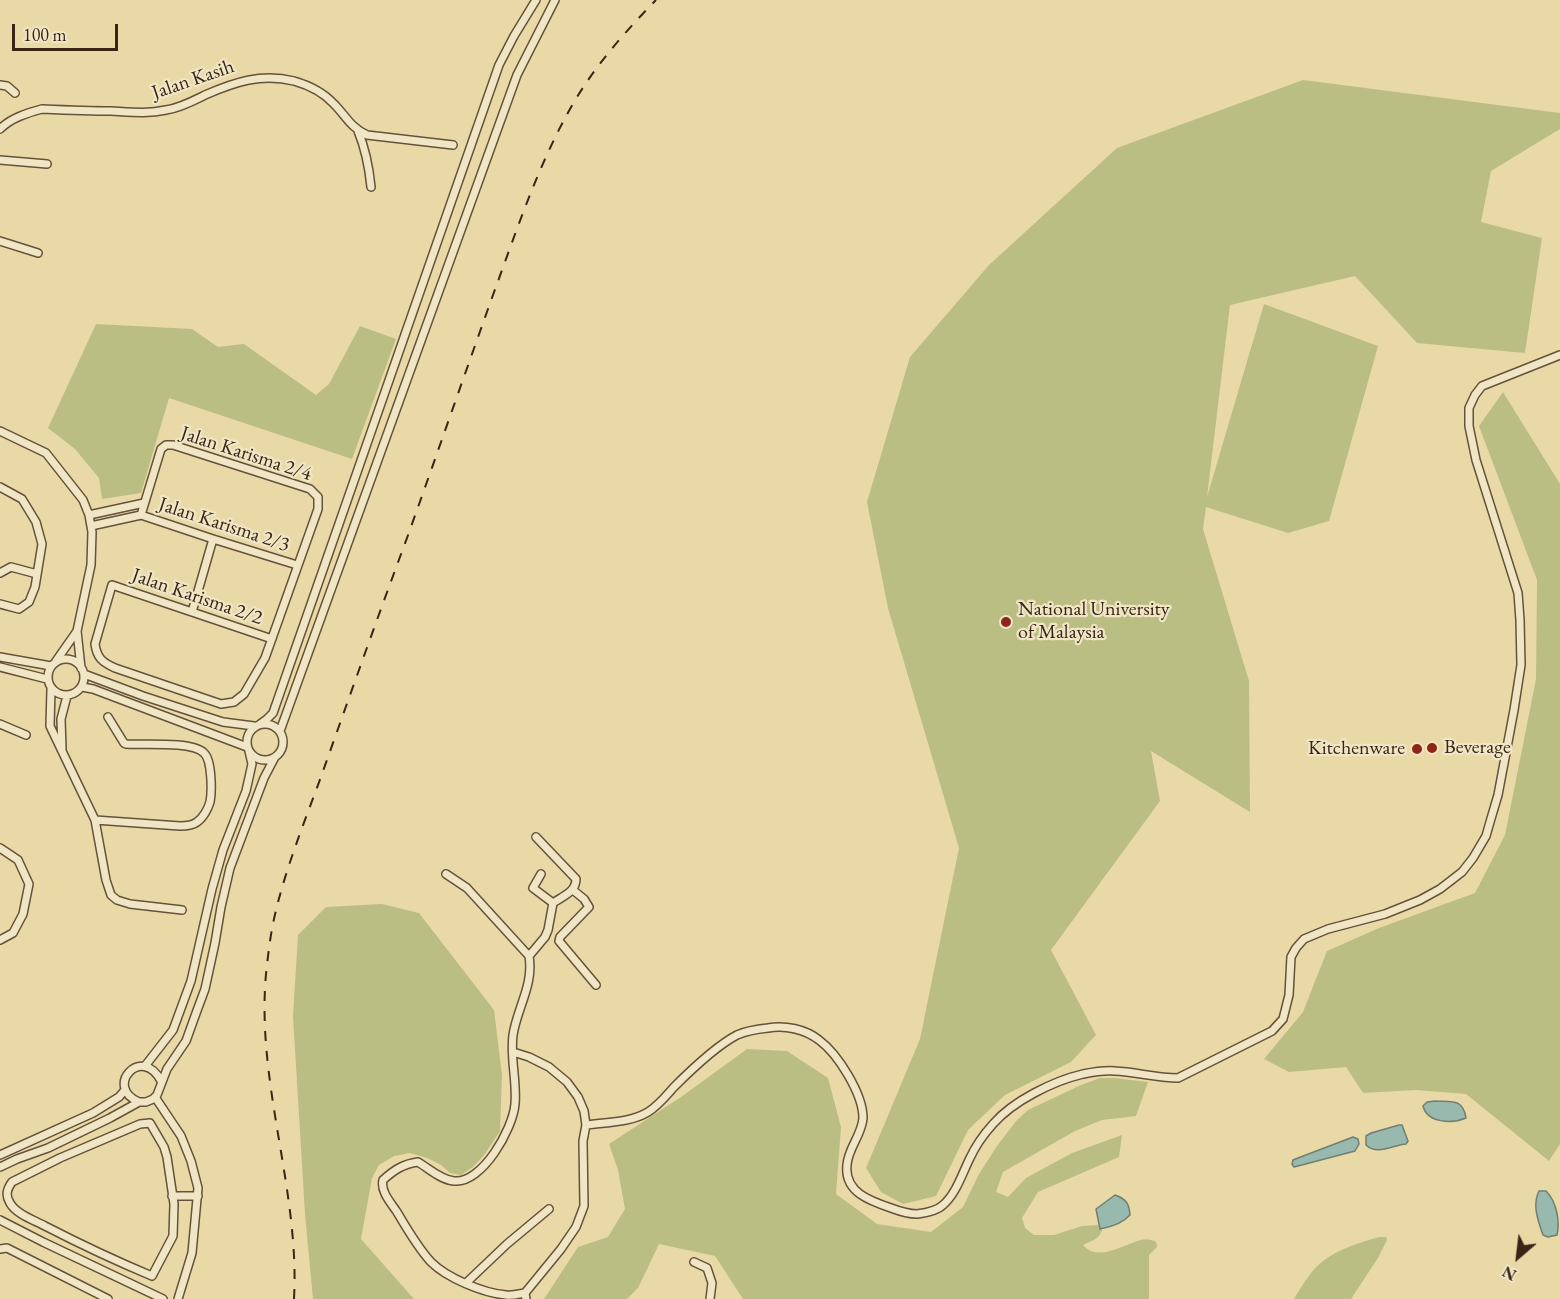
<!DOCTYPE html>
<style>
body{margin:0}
#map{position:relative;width:1560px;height:1299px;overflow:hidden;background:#e8d9a7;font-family:"EB Garamond",serif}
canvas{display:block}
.north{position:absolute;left:1488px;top:1227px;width:60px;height:60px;-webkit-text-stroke:4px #f0e6c6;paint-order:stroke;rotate:208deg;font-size:16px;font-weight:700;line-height:24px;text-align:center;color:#392516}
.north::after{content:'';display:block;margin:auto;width:21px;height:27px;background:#392516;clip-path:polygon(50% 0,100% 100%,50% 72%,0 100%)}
.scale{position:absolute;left:12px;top:24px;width:106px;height:27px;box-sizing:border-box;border:3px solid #392516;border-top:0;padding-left:8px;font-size:18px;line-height:21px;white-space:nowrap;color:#392516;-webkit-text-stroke:4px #f0e6c6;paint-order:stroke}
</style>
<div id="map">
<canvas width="1560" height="1299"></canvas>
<div class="north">N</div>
<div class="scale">100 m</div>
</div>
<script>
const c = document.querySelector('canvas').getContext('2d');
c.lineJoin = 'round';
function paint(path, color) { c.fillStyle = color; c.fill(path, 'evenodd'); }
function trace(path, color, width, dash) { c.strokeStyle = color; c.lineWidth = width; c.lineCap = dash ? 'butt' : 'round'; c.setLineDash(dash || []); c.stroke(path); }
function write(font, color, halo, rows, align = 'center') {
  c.font = font + ' "EB Garamond",serif'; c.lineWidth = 4.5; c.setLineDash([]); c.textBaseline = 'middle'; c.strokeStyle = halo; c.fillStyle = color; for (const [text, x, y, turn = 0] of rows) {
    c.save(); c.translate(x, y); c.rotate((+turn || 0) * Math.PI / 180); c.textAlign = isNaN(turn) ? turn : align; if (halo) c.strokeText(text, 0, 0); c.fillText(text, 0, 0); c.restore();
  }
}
paint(new Path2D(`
 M 1303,80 L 1560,113 L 1560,129 L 1491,171 L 1481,222 L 1542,238 L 1525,353 L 1417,343 L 1355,276 L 1230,305 L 1207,497 L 1264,304 L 1378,346 L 1329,521 L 1288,533 L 1206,507 L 1203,529 L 1249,681 L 1250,812 L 1151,751 L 1160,801 L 1051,950 L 1096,1035 L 1071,1062 L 1005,1095 L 968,1130 L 936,1196 L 903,1204 L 881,1192 L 866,1168 L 920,1039 L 959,848 L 888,608 L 867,502 L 910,357 L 989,265 L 1117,148 Z
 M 96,324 L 192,329 L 218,347 L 244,344 L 316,395 L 329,384 L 360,326 L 396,339 L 352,459 L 169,398 L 141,493 L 102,499 L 99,478 L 75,449 L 48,428 Z
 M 1503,392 L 1560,484 L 1560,1144 L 1549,1161 L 1466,1094 L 1416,1090 L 1363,1093 L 1346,1067 L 1289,1072 L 1264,1059 L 1303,1012 L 1327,951 L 1379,928 L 1475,893 L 1505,835 L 1536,679 L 1537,580 L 1479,426 Z
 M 382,904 L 419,913 L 494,1010 L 502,1075 L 500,1131 L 485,1154 L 473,1167 L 461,1175 L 450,1173 L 441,1165 L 427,1158 L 410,1153 L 394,1156 L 379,1165 L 372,1178 L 361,1239 L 414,1299 L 313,1299 L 305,1214 L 293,1016 L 298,935 L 326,907 Z
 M 747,1049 L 787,1051 L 828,1078 L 841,1127 L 836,1194 L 877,1224 L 931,1232 L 963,1207 L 979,1174 L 997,1146 L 1017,1120 L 1028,1110 L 1081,1085 L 1100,1078 L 1114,1078 L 1148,1082 L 1136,1116 L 1102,1120 L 1075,1131 L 1003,1172 L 996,1192 L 1008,1197 L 1026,1178 L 1072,1153 L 1122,1135 L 1119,1157 L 1038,1192 L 1022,1218 L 1025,1228 L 1034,1235 L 1054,1235 L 1082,1226 L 1098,1225 L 1102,1230 C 1100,1239 1091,1241 1083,1245 C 1098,1263 1124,1244 1141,1240 C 1146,1239 1151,1240 1155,1241 L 1157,1244 L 1157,1247 L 1149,1255 L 1149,1299 L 743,1299 L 715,1256 L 659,1244 L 638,1288 L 627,1299 L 544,1299 L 578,1247 L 608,1237 L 625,1209 L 618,1170 L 609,1144 L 681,1097 Z
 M 1379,1237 L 1386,1237 L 1387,1240 L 1378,1258 L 1351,1299 L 1294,1299 C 1302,1286 1310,1271 1323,1261 C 1338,1249 1361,1242 1379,1237 Z`), '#bbbe83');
const water = new Path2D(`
 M 1435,1101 C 1451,1102 1463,1098 1466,1118 C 1452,1124 1427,1123 1423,1106 L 1427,1102 Z
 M 1399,1125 L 1402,1125 L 1408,1141 L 1406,1144 C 1393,1145 1377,1156 1366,1145 L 1366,1136 L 1371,1133 Z
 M 1353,1137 L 1358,1139 L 1359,1144 L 1355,1151 L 1298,1166 L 1294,1167 L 1292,1164 L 1293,1160 L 1298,1158 Z
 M 1539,1191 L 1546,1191 C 1557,1202 1560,1222 1557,1235 L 1548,1237 L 1543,1235 C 1538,1221 1532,1205 1539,1191 Z
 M 1115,1195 C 1126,1199 1129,1203 1130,1215 C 1123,1223 1111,1227 1100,1229 L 1096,1209 Z`);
paint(water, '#98b9ae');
trace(water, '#727e71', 1.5);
const minor = new Path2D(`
 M 0,85 L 7,86 L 15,93
 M 0,129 C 11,118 27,113 42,109 C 65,110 88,111 111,111 C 130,112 148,114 166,110 C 180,108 193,101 205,95 C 235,82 261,73 294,81 C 308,85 324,93 334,104 C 346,116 350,127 367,135 L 453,145
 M 358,131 C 366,150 369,167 371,187
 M 0,160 L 47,164
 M 0,241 L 38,253
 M 0,431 L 46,453 L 83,500 L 89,515 L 92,532 L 91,565 L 77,631 L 81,668
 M 0,487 L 22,499 L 36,522 L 42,544 L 35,587 L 29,602 L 19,609 L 0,604
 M 89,515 L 144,503
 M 141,515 L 161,449 L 166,445 L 173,445 L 310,489 L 318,497 L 318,509 L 265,658 L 244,694 L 234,702 L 221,704 L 115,668 C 102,662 97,658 95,644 L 112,585 L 272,639
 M 141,515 L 213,539 L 297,565
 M 91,526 L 141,515
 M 0,573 L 11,567 L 37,574
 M 192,612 L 213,539
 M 0,657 L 51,666
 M48 677a18 18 0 1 1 36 0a18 18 0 1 1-36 0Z
 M 56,661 L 77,631
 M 0,667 L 47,679
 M 84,674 L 143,696 L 223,722 L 254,726
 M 82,687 L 93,689 L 247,747
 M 51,689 L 50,726 L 95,820 L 106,880 L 111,895 L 117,900 L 130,904 L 182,910
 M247 742a18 18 0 1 1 36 0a18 18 0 1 1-36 0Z
 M 0,724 L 26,735
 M 260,724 L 267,719 L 273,713 L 499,65 L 514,36 L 536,0
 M 280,731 L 517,75 L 555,0
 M 62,749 L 61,719 L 67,696
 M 95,820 L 180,826 C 185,826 192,826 197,822 C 203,818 208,809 210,802 C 212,792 212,760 204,753 C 192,741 143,745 126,744 L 124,743 L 108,717
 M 0,848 L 18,860 L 29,884 L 23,914 L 13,933 L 0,940
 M 446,874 L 467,888 L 529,956 C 534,985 517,1008 513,1035 C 510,1058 517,1081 515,1104 C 513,1129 482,1184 454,1181 C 441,1180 428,1168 418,1162 C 403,1164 394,1170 383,1180 C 380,1191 391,1203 397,1212 C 407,1229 418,1248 431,1262 C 447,1278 483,1293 506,1295 C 512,1296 519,1294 525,1293
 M 541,874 L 533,888 L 553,903
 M 573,890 L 584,899 L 589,907 L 560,937 L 559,941 L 596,985
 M 529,956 L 545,937 L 548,930 L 553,903 C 563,896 576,892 576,879 L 536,837
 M 513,1052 L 529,1057 L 549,1067 L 567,1082 L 578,1097 L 584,1111 L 586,1125 L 583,1141 L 584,1206 L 576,1227 L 561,1249 L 525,1293 L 526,1299
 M 145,1066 L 173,1030 L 191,981 L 212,889 L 223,850 L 246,791 L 252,764 L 249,751
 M 155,1097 L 181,1136 L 191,1161 L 198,1188 L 192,1253 L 178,1299
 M 139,1102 C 103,1087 142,1044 161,1081
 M 150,1123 L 164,1147 L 167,1157 L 174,1204 L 173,1236 L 152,1276 C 116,1261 80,1244 45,1226 C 34,1220 16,1214 10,1203 C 5,1195 7,1189 12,1182 L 60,1158 L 140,1124 Z
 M 586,1125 C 606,1122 630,1123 648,1112 C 658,1106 666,1096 674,1087 C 691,1070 716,1046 737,1035 C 746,1031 758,1029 768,1028 C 785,1025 805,1029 819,1040 C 838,1054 863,1094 863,1118 C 862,1135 848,1148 847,1165 C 844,1192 870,1201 891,1208 C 899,1211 908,1214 917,1214 C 925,1213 937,1211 943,1205 C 956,1194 962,1174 970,1158 C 975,1147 984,1134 993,1124 C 1013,1101 1053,1081 1083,1074 C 1093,1072 1105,1070 1115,1071 C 1136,1072 1156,1078 1178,1078 L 1272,1031 L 1283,1019 L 1289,995 L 1291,957 L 1296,948 L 1304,939 L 1328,929 L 1385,914 L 1420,900 L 1440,889 L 1462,872 L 1473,858 L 1486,836 L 1490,822 L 1498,795 L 1514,710 L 1521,665 L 1520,620 L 1518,593 L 1476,460 L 1469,426 L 1469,408 L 1475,395 L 1482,386 L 1560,355
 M 0,1155 L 93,1113 L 119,1097 L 125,1090
 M 0,1167 L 17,1159 L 48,1148 L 110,1118 L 139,1102 L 146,1102 L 153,1099 L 157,1095 L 167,1069 L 186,1041 L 195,1016 L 205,989 L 215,943 L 221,907 L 230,868 L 264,778 L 275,757
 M 172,1196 L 198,1196
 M 0,1220 L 43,1242 L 163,1299
 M 0,1249 L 7,1248 L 108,1299
 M 694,1262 L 707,1268 L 712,1283 L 710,1299
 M 466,1283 L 507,1244 L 549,1209`);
trace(minor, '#65523a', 10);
trace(minor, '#f0e6c6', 7);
trace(new Path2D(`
 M 294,1299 C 300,1190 256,1084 266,974 C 268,956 270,937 274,919 C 285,869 305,821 322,774 C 350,695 378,616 407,538 C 436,457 464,376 493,295 C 516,232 537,168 570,109 C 593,68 623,34 656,0`), '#392516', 2, [10, 10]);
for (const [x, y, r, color] of [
 [1006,622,6,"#8f2418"],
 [1432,748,6,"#8f2418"],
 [1417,749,6,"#8f2418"]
]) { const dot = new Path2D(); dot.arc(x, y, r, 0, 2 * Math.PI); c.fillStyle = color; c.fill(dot); trace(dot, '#f0e6c6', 2); }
write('20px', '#392516', '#f0e6c6', [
 ["Jalan Kasih",193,80,-19],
 ["Jalan Karisma 2/4",246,454,18],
 ["Jalan Karisma 2/3",224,525,18],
 ["Jalan Karisma 2/2",197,597,19]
]);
write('20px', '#392516', '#f0e6c6', [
 ["National University",1018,610],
 ["of Malaysia",1018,633],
 ["Beverage",1444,748],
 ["Kitchenware",1405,749,"right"]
], 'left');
</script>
